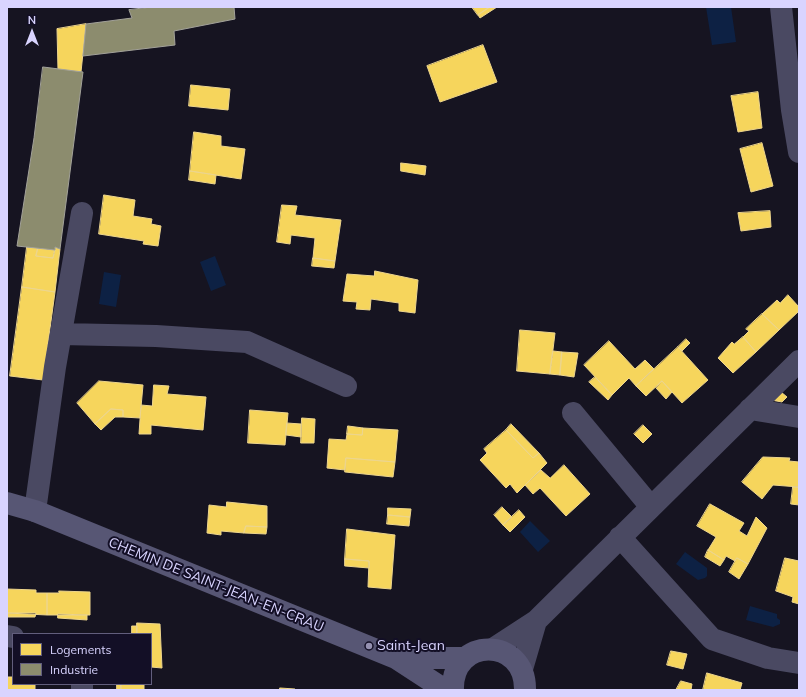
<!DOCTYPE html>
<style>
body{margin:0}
#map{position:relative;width:806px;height:697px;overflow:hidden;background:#161421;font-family:Mulish,sans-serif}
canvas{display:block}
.frame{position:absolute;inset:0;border:8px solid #d9d4ff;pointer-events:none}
.legend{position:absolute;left:12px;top:633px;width:140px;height:52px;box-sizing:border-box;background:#130f26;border:1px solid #625e7d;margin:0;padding:5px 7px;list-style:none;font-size:12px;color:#d9d4ff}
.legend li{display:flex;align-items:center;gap:8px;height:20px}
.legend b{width:20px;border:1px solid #625e7d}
.north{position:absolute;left:12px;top:12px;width:40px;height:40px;-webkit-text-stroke:3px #130f26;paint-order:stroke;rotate:0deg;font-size:11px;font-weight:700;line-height:16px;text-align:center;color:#d9d4ff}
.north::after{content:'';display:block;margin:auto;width:14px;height:18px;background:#d9d4ff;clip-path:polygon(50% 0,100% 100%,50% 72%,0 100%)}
</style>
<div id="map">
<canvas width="806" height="697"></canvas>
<div class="frame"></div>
<ul class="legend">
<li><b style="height:11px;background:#f6d55c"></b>Logements</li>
<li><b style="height:11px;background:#8c8c6e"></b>Industrie</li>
</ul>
<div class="north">N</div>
</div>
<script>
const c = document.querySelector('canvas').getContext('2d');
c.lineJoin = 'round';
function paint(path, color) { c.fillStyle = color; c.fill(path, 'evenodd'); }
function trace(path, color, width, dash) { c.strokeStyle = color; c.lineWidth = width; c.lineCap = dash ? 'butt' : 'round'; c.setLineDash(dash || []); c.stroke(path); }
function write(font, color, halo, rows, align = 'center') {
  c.font = font + ' Mulish,sans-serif'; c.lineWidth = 4; c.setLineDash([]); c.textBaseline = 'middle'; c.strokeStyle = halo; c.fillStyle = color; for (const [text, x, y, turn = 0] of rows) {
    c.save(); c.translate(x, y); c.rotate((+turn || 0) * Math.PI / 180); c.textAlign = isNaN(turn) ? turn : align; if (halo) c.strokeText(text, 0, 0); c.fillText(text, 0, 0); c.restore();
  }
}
paint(new Path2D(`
 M 706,7 L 731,7 L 736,42 L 712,45 Z
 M 215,256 L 226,285 L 211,291 L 200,262 Z
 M 104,272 L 121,275 L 116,307 L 99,304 Z
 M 530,521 L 550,541 L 538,552 L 520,532 Z
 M 685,552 L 707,568 L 707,576 L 705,578 L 698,580 L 676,564 Z
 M 750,606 L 777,614 L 777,618 L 780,620 L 780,624 L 773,627 L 746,620 Z`), '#0d2144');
const homes = new Path2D(`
 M 472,7 L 490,7 L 478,15 Z
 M 490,7 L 497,7 L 480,18 L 478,15 Z
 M 86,24 L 81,72 L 58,70 L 57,29 Z
 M 483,45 L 497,82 L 440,102 L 427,66 Z
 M 191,85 L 230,89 L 228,110 L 189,106 Z
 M 758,92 L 762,128 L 738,132 L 731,96 Z
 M 194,132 L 221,136 L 221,146 L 245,149 L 241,179 L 190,171 Z
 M 762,143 L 773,186 L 751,192 L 740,149 Z
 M 401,163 L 426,166 L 425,175 L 401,171 Z
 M 190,171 L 216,175 L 215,184 L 189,180 Z
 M 104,195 L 135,200 L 133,216 L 152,219 L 151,224 L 161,226 L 158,246 L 143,244 L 144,241 L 99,234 Z
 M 282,205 L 297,206 L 295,215 L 341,220 L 335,261 L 313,258 L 315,238 L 291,235 L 290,244 L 277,242 Z
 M 770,211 L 771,227 L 741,231 L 738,213 Z
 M 27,247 L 38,248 L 36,256 L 53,258 L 55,247 L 60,249 L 55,292 L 22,287 Z
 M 38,248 L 55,250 L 53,258 L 36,256 Z
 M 313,258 L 335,261 L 334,268 L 312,266 Z
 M 375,271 L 418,280 L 415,313 L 399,311 L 399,303 L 371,299 L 370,310 L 356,309 L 357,302 L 343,301 L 347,274 L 374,276 Z
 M 22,287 L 55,292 L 43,380 L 10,376 Z
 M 788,295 L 799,307 L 799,311 L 779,330 L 762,314 L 777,300 L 780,303 Z
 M 762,314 L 779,330 L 756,352 L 743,337 L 749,331 L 746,329 Z
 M 520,330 L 555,333 L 550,374 L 517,371 Z
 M 743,337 L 756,352 L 733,373 L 718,358 L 732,342 L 734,344 Z
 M 686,339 L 690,343 L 682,351 L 678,347 Z
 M 609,341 L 635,369 L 645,360 L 654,369 L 636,386 L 629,378 L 612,395 L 584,365 Z
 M 678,347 L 708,380 L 682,403 L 662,381 L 646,396 L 636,386 Z
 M 553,351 L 562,352 L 560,375 L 550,374 Z
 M 562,352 L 578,353 L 574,377 L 560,375 Z
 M 595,377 L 612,395 L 608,400 L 589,382 Z
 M 99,381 L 143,385 L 140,418 L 123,417 L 123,410 L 111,409 L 95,424 L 77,403 Z
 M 662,381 L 672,392 L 666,399 L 656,388 Z
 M 154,385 L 169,386 L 167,394 L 206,397 L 203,430 L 151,425 L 151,434 L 139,434 L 141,405 L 152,406 Z
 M 781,392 L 787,397 L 782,402 L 771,400 Z
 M 111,409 L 123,410 L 123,417 L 115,417 L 101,430 L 95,424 Z
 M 250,410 L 288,413 L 285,445 L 248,443 Z
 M 302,418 L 315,419 L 314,443 L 301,443 Z
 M 287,423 L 301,424 L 301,437 L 286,435 Z
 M 511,424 L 539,453 L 533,458 L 506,430 Z
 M 643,425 L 652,434 L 643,443 L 634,434 Z
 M 348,426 L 363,428 L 362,435 L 347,434 Z
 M 363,428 L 398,430 L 395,462 L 346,458 L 345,470 L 327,468 L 329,439 L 346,440 L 347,434 L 362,435 Z
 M 506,430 L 533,458 L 539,453 L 547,463 L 517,493 L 510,484 L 506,488 L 480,460 L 487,453 L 484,449 Z
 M 763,457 L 790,458 L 789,461 L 799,462 L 799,487 L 773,485 L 762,499 L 742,482 Z
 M 346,458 L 395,462 L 393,477 L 345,472 Z
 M 564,465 L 590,494 L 566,516 L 540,488 L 533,494 L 525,485 L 541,470 L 550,478 Z
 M 793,487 L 799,487 L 799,505 L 791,504 Z
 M 227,502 L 267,506 L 267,527 L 246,526 L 244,533 L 221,531 L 221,535 L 207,533 L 209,505 L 226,507 Z
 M 710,504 L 744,523 L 739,531 L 747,536 L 756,517 L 767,528 L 748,564 L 737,558 L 735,561 L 726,556 L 724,560 L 708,550 L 716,537 L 697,526 Z
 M 502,507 L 512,517 L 503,525 L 494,515 Z
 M 388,508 L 411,509 L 410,517 L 388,515 Z
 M 519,510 L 525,517 L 510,532 L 503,525 Z
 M 388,515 L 410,517 L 409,526 L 387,524 Z
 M 246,526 L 267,527 L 266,534 L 244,533 Z
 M 347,529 L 395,535 L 391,589 L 368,587 L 369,561 L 345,559 Z
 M 708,550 L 724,560 L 720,566 L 705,557 Z
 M 737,558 L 748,564 L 739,579 L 729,572 Z
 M 785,558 L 799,561 L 799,604 L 792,602 L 793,597 L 776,591 Z
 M 345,559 L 369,561 L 369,568 L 345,566 Z
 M 7,589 L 36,590 L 36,593 L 47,593 L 47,615 L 7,613 Z
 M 59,591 L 90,592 L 90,615 L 47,615 L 47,593 L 59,593 Z
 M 7,613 L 36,613 L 35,617 L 7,617 Z
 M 58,614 L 87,615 L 87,620 L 58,618 Z
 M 137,623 L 160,624 L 162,668 L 151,667 L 151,634 L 137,634 Z
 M 132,626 L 137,626 L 137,634 L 132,634 Z
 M 671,651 L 687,654 L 683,669 L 667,665 Z
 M 707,673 L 742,683 L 740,690 L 703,690 Z
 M 7,677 L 13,677 L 13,684 L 35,684 L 35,690 L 7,690 Z
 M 681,681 L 692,684 L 691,690 L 676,690 Z
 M 117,684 L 121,684 L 121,690 L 117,690 Z
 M 121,684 L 144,684 L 144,690 L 121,690 Z
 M 280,688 L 295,689 L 294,690 L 280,690 Z`);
paint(homes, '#f6d55c');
trace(homes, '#edd58d', 1);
const industry = new Path2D(`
 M 152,7 L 234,7 L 235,19 L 174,31 L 175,45 L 83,56 L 86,24 L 132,18 L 129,10 Z
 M 43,67 L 83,72 L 60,249 L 55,247 L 55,250 L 17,246 L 34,138 Z`);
paint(industry, '#8c8c6e');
trace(industry, '#a3a29a', 1);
trace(new Path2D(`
 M 781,7 L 792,110 L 799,152
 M 61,334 L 156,336 L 247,342 L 346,386
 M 750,409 L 799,417
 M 573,413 L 651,507
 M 35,511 L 55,367 L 82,213
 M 620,537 L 712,639 L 768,658 L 799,663
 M 536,621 L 799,361
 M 7,636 L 13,637
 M 493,649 L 536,621 L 522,669
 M 82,690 L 82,684`), '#4a4962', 22);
trace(new Path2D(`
 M 7,503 L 35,511 L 396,658 L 445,690
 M 396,658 L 464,658
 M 453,690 C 451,636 526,636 525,690`), '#575674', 22);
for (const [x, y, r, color] of [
 [369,646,4,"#9591b1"]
]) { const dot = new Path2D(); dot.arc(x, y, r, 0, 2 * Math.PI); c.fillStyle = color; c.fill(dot); trace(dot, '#130f26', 1.5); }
write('14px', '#d9d4ff', '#130f26', [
 ["CHEMIN DE SAINT-JEAN-EN-CRAU",216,585,22]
]);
write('14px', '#d9d4ff', '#130f26', [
 ["Saint-Jean",377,646]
], 'left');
</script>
